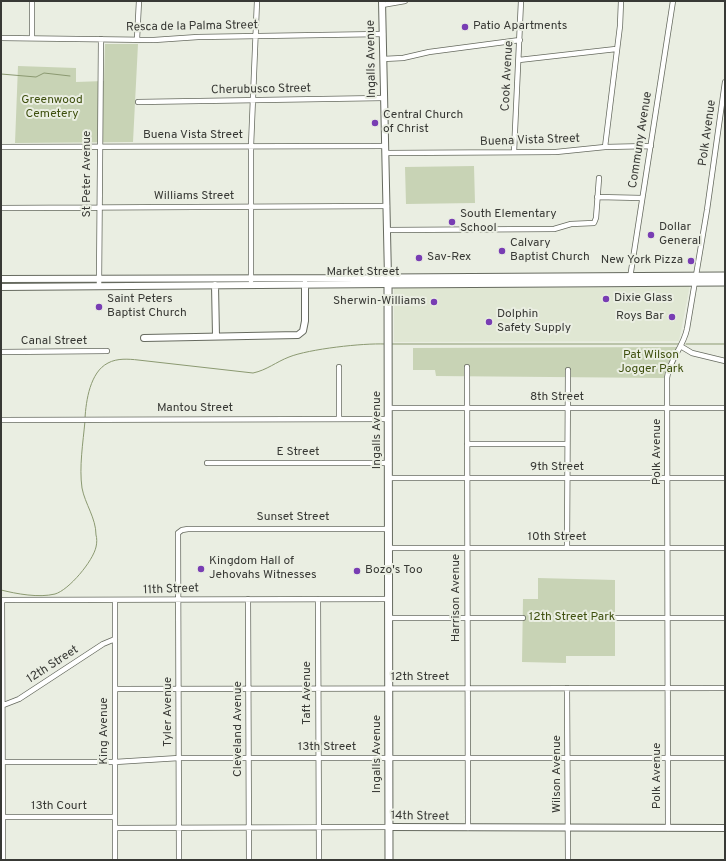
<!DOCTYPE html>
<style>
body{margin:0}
#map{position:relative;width:726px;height:861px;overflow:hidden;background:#eaeee2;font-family:Overpass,sans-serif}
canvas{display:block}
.frame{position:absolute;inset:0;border:2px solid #383935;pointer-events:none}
</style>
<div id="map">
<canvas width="726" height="861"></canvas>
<div class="frame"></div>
</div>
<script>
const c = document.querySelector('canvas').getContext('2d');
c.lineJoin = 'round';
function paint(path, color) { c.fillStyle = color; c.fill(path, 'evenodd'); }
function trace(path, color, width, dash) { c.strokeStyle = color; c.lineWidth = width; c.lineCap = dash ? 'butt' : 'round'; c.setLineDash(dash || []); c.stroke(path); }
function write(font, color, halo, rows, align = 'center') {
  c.font = font + ' Overpass,sans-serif'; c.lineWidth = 4; c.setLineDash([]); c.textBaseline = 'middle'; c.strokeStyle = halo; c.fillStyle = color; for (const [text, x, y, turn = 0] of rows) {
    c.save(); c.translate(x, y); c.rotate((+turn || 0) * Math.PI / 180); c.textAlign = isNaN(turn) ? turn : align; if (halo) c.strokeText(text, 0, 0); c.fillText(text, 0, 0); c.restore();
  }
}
paint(new Path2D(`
 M 690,285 L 679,341 L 394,342 L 394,287 Z`), '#e0e7d3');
paint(new Path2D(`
 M 105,44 L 138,44 L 133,142 L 15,143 L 18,66 L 76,68 L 76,82 L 104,81 Z
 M 474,166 L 475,203 L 406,204 L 405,167 Z
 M 677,347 L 666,367 L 664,378 L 436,376 L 435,370 L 413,370 L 413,348 Z
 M 538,578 L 615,580 L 615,656 L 566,656 L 566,663 L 522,662 L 523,599 L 538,599 Z`), '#c8d3b5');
trace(new Path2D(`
 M 1,74 L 36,77 L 44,73 L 70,76
 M 392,344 L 679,344
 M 686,344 L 725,344
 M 85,418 C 86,401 90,372 108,363 C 117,358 129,359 138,360 L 253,373 C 267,370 276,362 289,357 C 309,349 363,343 385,344
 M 1,590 C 17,594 39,598 55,594 C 69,590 93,561 96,547 C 97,543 97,538 96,535 C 96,518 85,504 82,488 C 79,467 83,443 85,421`), '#8b9971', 1);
const minor = new Path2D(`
 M 382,5 L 405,1
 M 1,38 L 154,40 L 198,37 L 383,34
 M 32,38 L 32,1
 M 137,39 L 139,1
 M 383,59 L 403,58 L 429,52 L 520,40
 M 519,60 L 616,49
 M 138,102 L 384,98
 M 1,147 L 385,146
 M 605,147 L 620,26 L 621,1
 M 514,152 L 521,1
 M 386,153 L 556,152 L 605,147 L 651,146
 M 597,197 L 642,198
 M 1,208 L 387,206
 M 388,230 L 554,229 L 571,224 L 594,223 L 596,218 L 599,178
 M 630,278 L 673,1
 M 251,281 L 251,146 L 257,1
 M 99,286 L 101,39
 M 682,347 L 692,353 L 725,361
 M 1,352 L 107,351
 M 339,367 L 339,419
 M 467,367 L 468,828
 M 389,408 L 725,408
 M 1,420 L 389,419
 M 467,444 L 567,444
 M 207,463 L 389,463
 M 389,478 L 725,478
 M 389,548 L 725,548
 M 567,548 L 568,370
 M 248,599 L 249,860
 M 318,599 L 319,860
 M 1,600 L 389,599
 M 2,600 L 3,860
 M 389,618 L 523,618
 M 614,618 L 725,618
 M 567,688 L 568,860
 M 115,689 L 725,688
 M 1,706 L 19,699 L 103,644 L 115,639
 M 1,762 L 115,762 L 179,758 L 725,758
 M 2,817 L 115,817
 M 115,828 L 390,827
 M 668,828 L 667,378 C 669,360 683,348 687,329 L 707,210 L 725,82
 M 115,860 L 115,601
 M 179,860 L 178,533 L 182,530 L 188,529 L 389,529`);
const tertiary = new Path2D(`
 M 1,279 L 388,278 L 382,1
 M 215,285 L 216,336
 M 1,287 L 388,284
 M 144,338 L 298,335 L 303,331 L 305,321 L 305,284
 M 390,827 L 725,828`);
const secondary = new Path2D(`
 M 388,284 L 725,282
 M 389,860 L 388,278 L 725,276`);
trace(minor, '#666a5f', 6);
trace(tertiary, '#666a5f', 8);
trace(secondary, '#666a5f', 9);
trace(minor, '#fff', 4.5);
trace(tertiary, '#fff', 6);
trace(secondary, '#fff', 7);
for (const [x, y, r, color] of [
 [465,27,4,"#783db3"],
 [375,123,4,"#783db3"],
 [452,222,4,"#783db3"],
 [651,235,4,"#783db3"],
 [502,251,4,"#783db3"],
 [419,258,4,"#783db3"],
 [691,261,4,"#783db3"],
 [606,299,4,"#783db3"],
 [434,302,4,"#783db3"],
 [99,307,4,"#783db3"],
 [672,317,4,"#783db3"],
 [489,322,4,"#783db3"],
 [201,569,4,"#783db3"],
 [357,571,4,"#783db3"]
]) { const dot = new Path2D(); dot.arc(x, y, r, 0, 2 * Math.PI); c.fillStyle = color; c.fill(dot); trace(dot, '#eaeee2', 1.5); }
write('12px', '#383935', '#eaeee2', [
 ["Resca de la Palma Street",192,27,-1],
 ["Ingalls Avenue",372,59,-91],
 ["Cook Avenue",508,76,-87],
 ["Cherubusco Street",261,90,-1],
 ["Polk Avenue",708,133,-82],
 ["Buena Vista Street",193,136],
 ["Communy Avenue",641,140,-81],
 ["Buena Vista Street",530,141,-2],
 ["St Peter Avenue",88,174,-90],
 ["Williams Street",194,197],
 ["Market Street",363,273],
 ["Canal Street",54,342],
 ["8th Street",557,398],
 ["Mantou Street",195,409],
 ["Ingalls Avenue",378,430,-90],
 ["Polk Avenue",658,452,-90],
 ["E Street",298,453],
 ["9th Street",557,468],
 ["Sunset Street",293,518],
 ["10th Street",557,538],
 ["11th Street",171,590,-2],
 ["Harrison Avenue",457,598,-90],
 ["12th Street",53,665,-33],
 ["12th Street",420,678],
 ["Taft Avenue",308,693,-90],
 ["Tyler Avenue",169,712,-90],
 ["Cleveland Avenue",239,729,-90],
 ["King Avenue",105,731,-90],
 ["13th Street",327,748],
 ["Ingalls Avenue",378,754,-90],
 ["Wilson Avenue",558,774,-90],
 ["Polk Avenue",658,776,-90],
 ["13th Court",59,807],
 ["14th Street",420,817,1]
]);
write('12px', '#383935', '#eaeee2', [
 ["Patio Apartments",473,27],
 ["Central Church",383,116],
 ["of Christ",383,130],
 ["South Elementary",460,215],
 ["School",460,229],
 ["Dollar",659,228],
 ["General",659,242],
 ["Calvary",510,244],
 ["Baptist Church",510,258],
 ["Sav-Rex",427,258],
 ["New York Pizza",683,261,"right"],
 ["Dixie Glass",614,299],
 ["Saint Peters",107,300],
 ["Baptist Church",107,314],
 ["Sherwin-Williams",426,302,"right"],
 ["Dolphin",497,315],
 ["Safety Supply",497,329],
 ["Roys Bar",664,317,"right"],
 ["Kingdom Hall of",209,562],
 ["Jehovahs Witnesses",209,576],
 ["Bozo's Too",365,571]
], 'left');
write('12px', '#3e4f0e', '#eaeee2', [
 ["Greenwood",52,101],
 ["Cemetery",52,115],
 ["Pat Wilson",651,356],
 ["Jogger Park",651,370],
 ["12th Street Park",572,618]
]);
</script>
